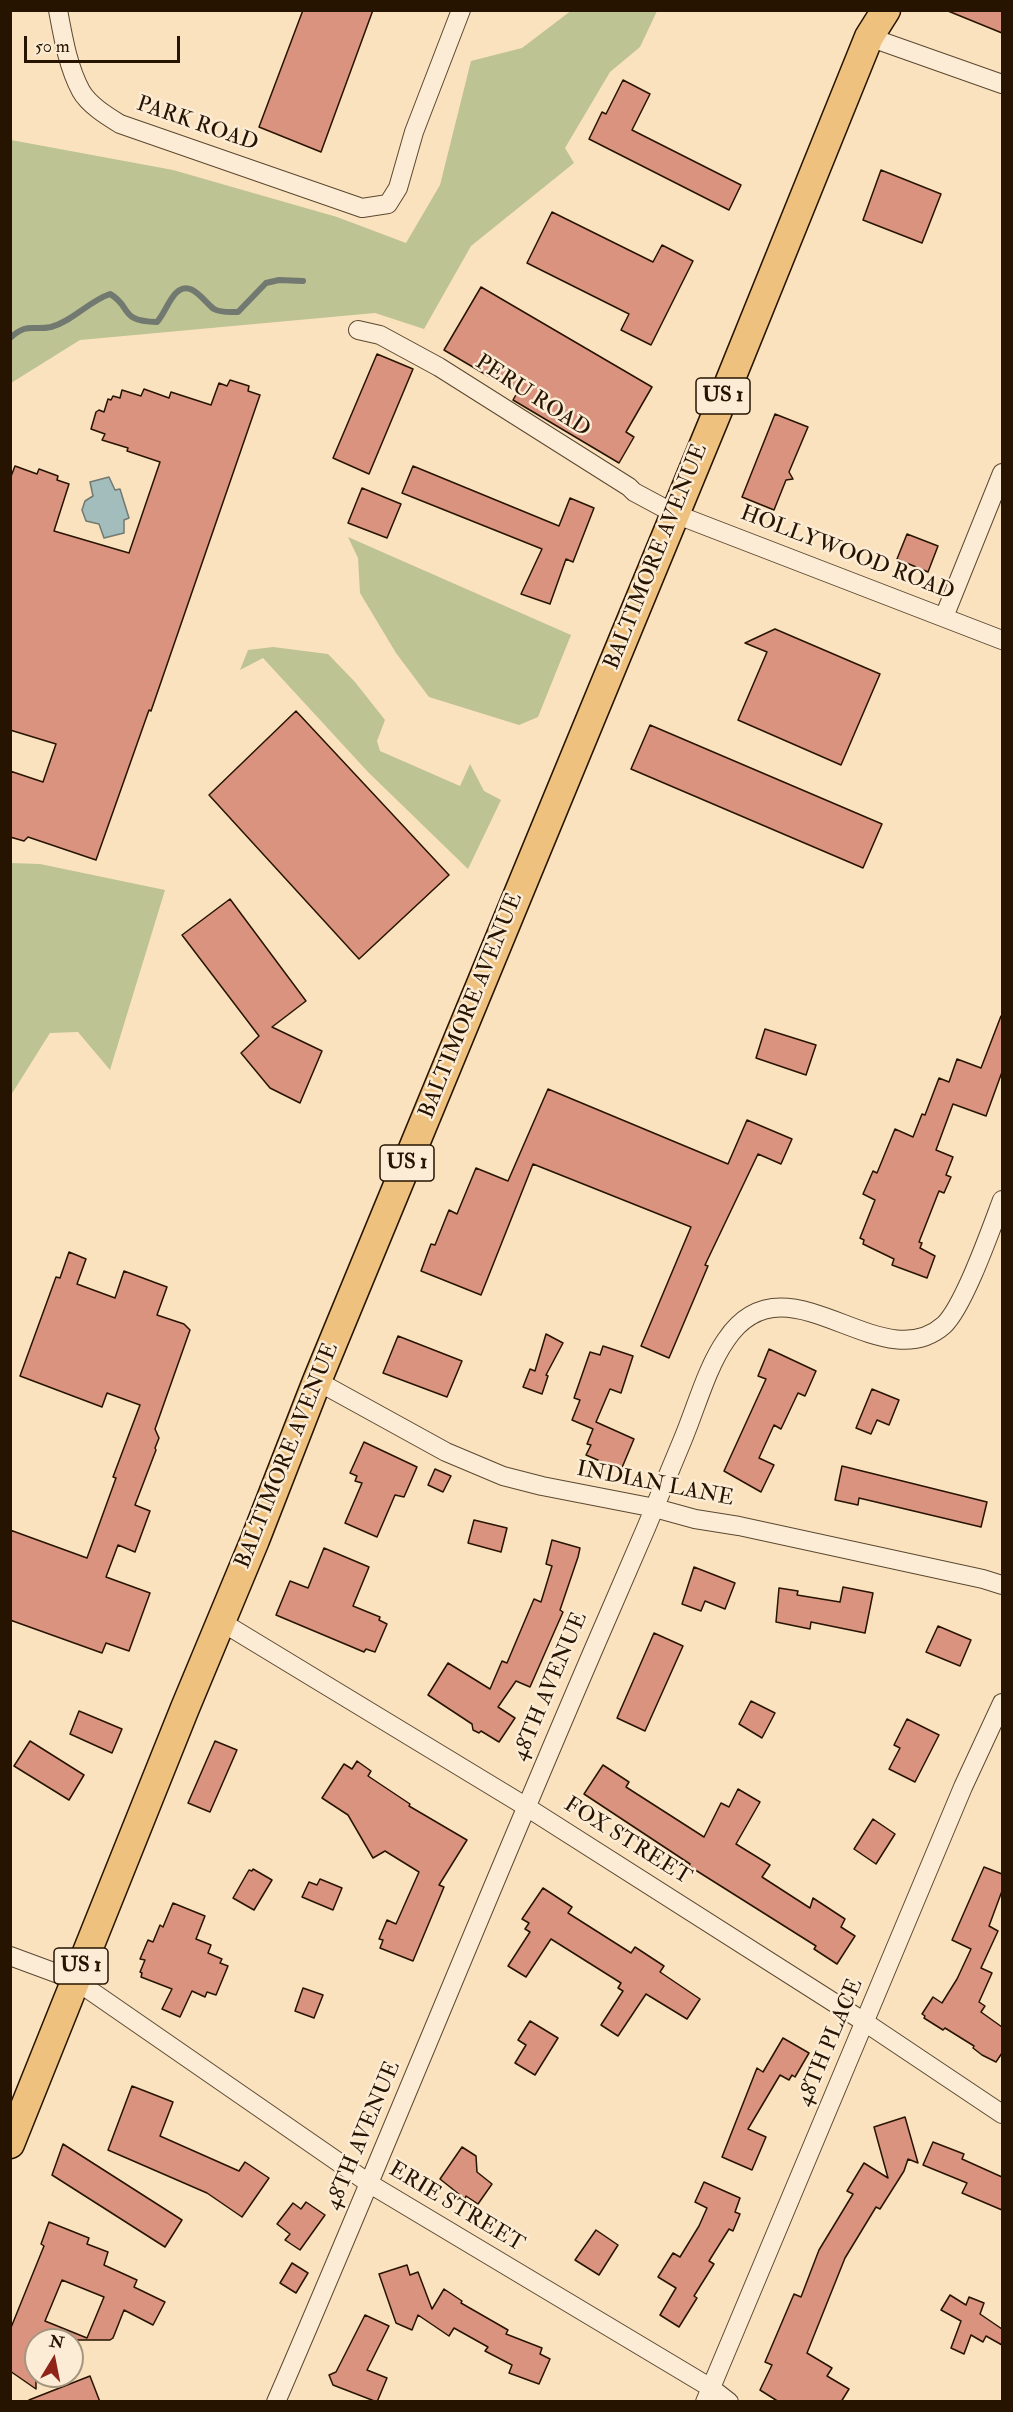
<!DOCTYPE html>
<style>
body{margin:0}
#map{position:relative;width:1013px;height:2412px;overflow:hidden;background:#fbe2be;font-family:"IM FELL Double Pica",serif}
canvas{display:block}
.frame{position:absolute;inset:0;border:12px solid #261400;pointer-events:none}
.north{position:absolute;left:24px;top:2328px;width:60px;height:60px;box-sizing:border-box;background:#fcecd5;border:2px solid #a69680;border-radius:50%;rotate:10deg;font-size:16px;font-weight:700;line-height:24px;text-align:center;color:#261400}
.north::after{content:'';display:block;margin:auto;width:21px;height:27px;background:#8f2418;clip-path:polygon(50% 0,100% 100%,50% 72%,0 100%)}
.scale{position:absolute;left:24px;top:36px;width:156px;height:27px;box-sizing:border-box;border:3px solid #261400;border-top:0;padding-left:8px;font-size:18px;line-height:21px;white-space:nowrap;color:#261400;-webkit-text-stroke:4px #fcecd5;paint-order:stroke}
</style>
<div id="map">
<canvas width="1013" height="2412"></canvas>
<div class="frame"></div>
<div class="north">N</div>
<div class="scale">50 m</div>
</div>
<script>
const c = document.querySelector('canvas').getContext('2d');
c.lineJoin = 'round';
function paint(path, color) { c.fillStyle = color; c.fill(path, 'evenodd'); }
function trace(path, color, width, dash) { c.strokeStyle = color; c.lineWidth = width; c.lineCap = dash ? 'butt' : 'round'; c.setLineDash(dash || []); c.stroke(path); }
function write(font, color, halo, rows, align = 'center') {
  c.font = font + ' "IM FELL Double Pica",serif'; c.lineWidth = 5; c.setLineDash([]); c.textBaseline = 'middle'; c.strokeStyle = halo; c.fillStyle = color; for (const [text, x, y, turn = 0] of rows) {
    c.save(); c.translate(x, y); c.rotate((+turn || 0) * Math.PI / 180); c.textAlign = isNaN(turn) ? turn : align; if (halo) c.strokeText(text, 0, 0); c.fillText(text, 0, 0); c.restore();
  }
}
paint(new Path2D(`
 M 572,10 L 657,11 L 640,47 L 610,72 L 565,148 L 574,163 L 471,246 L 424,329 L 375,313 L 80,340 L 11,383 L 11,140 L 173,170 L 337,217 L 406,243 L 440,185 L 471,61 L 522,48 Z
 M 348,537 L 571,635 L 538,717 L 519,725 L 429,697 L 396,653 L 360,593 L 358,558 Z
 M 273,647 L 328,654 L 355,682 L 385,720 L 377,741 L 380,751 L 460,786 L 470,764 L 484,791 L 501,800 L 468,869 L 368,772 L 263,658 L 240,670 L 248,650 Z
 M 11,863 L 40,864 L 165,890 L 110,1070 L 78,1032 L 50,1033 L 11,1095 Z`), '#bdc392');
const water = new Path2D(`
 M 109,477 L 115,490 L 120,489 L 129,518 L 124,520 L 124,533 L 104,538 L 99,524 L 86,521 L 82,510 L 85,501 L 93,496 L 90,482 Z`);
paint(water, '#a3bcbc');
trace(water, '#717971', 1.5);
trace(new Path2D(`
 M 10,338 C 28,322 31,331 51,327 C 73,321 89,301 110,294 C 132,306 118,321 157,322 C 164,314 168,302 175,294 C 190,277 204,302 214,309 C 221,313 230,312 238,312 L 266,283 L 279,280 L 303,281`), '#717971', 6);
const building = new Path2D(`
 M 303,10 L 373,10 L 321,152 L 259,127 Z
 M 948,10 L 1002,10 L 1002,33 L 948,11 Z
 M 623,80 L 650,94 L 632,130 L 741,185 L 729,210 L 589,139 L 602,112 L 606,114 Z
 M 881,170 L 941,194 L 922,243 L 863,220 Z
 M 552,212 L 653,262 L 662,245 L 693,261 L 651,345 L 621,330 L 629,314 L 527,263 Z
 M 481,287 L 652,387 L 626,432 L 634,437 L 619,463 L 513,400 L 517,393 L 444,350 Z
 M 377,354 L 413,369 L 369,474 L 333,458 Z
 M 230,380 L 249,386 L 248,391 L 260,395 L 151,711 L 149,710 L 96,860 L 28,837 L 24,841 L 10,837 L 10,771 L 43,782 L 56,744 L 10,730 L 10,479 L 15,466 L 37,474 L 39,469 L 58,476 L 57,480 L 69,484 L 54,531 L 129,553 L 160,462 L 127,451 L 128,448 L 102,440 L 105,434 L 91,429 L 96,412 L 99,410 L 104,412 L 108,399 L 111,400 L 113,396 L 120,398 L 122,390 L 141,396 L 144,389 L 169,398 L 171,392 L 211,405 L 219,383 L 227,386 Z
 M 775,414 L 808,427 L 789,472 L 793,479 L 786,480 L 774,510 L 742,497 Z
 M 413,466 L 559,526 L 570,498 L 594,508 L 573,562 L 566,559 L 550,604 L 521,594 L 542,549 L 402,493 Z
 M 362,488 L 401,504 L 387,538 L 348,523 Z
 M 907,534 L 938,546 L 928,572 L 897,559 Z
 M 775,629 L 880,674 L 841,765 L 738,720 L 767,652 L 745,643 Z
 M 296,711 L 449,875 L 359,959 L 209,795 Z
 M 650,725 L 882,824 L 863,868 L 631,769 Z
 M 230,899 L 306,1001 L 272,1027 L 322,1051 L 300,1103 L 270,1088 L 241,1053 L 259,1036 L 182,935 Z
 M 1001,1016 L 1002,1016 L 1002,1072 L 986,1116 L 953,1104 L 936,1150 L 953,1157 L 946,1175 L 951,1177 L 944,1193 L 939,1191 L 919,1242 L 922,1243 L 920,1248 L 935,1256 L 927,1278 L 892,1265 L 894,1259 L 863,1244 L 864,1240 L 860,1238 L 875,1200 L 863,1194 L 873,1171 L 877,1173 L 895,1129 L 913,1137 L 922,1114 L 925,1115 L 939,1078 L 949,1082 L 957,1059 L 981,1068 Z
 M 765,1029 L 816,1045 L 806,1075 L 756,1058 Z
 M 548,1089 L 728,1164 L 747,1120 L 792,1139 L 781,1164 L 758,1154 L 705,1265 L 708,1266 L 669,1358 L 641,1346 L 691,1227 L 533,1164 L 481,1295 L 421,1271 L 428,1252 L 431,1244 L 435,1245 L 449,1210 L 457,1214 L 476,1168 L 508,1181 Z
 M 69,1252 L 86,1259 L 77,1284 L 115,1298 L 124,1271 L 167,1287 L 157,1315 L 184,1324 L 190,1330 L 155,1429 L 159,1438 L 155,1448 L 156,1450 L 135,1505 L 150,1511 L 135,1552 L 118,1545 L 106,1577 L 150,1593 L 129,1651 L 106,1643 L 102,1653 L 10,1620 L 10,1530 L 87,1558 L 116,1478 L 113,1477 L 140,1405 L 107,1393 L 102,1407 L 20,1376 L 56,1277 L 60,1278 Z
 M 546,1334 L 563,1343 L 546,1375 L 548,1376 L 542,1394 L 523,1387 L 530,1369 L 535,1371 Z
 M 398,1336 L 462,1361 L 447,1397 L 383,1373 Z
 M 603,1346 L 633,1356 L 621,1393 L 610,1389 L 596,1422 L 634,1439 L 621,1470 L 586,1455 L 591,1445 L 587,1444 L 593,1429 L 572,1420 L 580,1400 L 574,1398 L 590,1352 L 600,1355 Z
 M 769,1349 L 816,1371 L 805,1396 L 798,1393 L 781,1429 L 774,1425 L 759,1458 L 774,1465 L 761,1492 L 724,1471 L 766,1379 L 758,1376 Z
 M 872,1389 L 899,1400 L 889,1425 L 877,1420 L 871,1434 L 856,1428 Z
 M 364,1442 L 417,1467 L 404,1497 L 395,1495 L 377,1537 L 345,1523 L 362,1483 L 355,1481 L 357,1476 L 350,1473 Z
 M 842,1466 L 987,1502 L 981,1527 L 859,1498 L 858,1505 L 835,1500 Z
 M 435,1469 L 451,1476 L 443,1492 L 428,1485 Z
 M 474,1520 L 507,1528 L 501,1552 L 468,1543 Z
 M 552,1540 L 580,1548 L 578,1557 L 560,1610 L 563,1612 L 530,1687 L 516,1681 L 498,1707 L 515,1718 L 499,1742 L 481,1731 L 479,1733 L 473,1730 L 472,1724 L 428,1695 L 448,1663 L 490,1689 L 502,1661 L 507,1663 L 534,1599 L 541,1602 L 552,1566 L 546,1564 Z
 M 324,1548 L 369,1567 L 353,1606 L 380,1617 L 379,1620 L 387,1624 L 375,1652 L 366,1649 L 364,1652 L 276,1615 L 290,1581 L 308,1588 Z
 M 694,1567 L 735,1583 L 725,1609 L 705,1601 L 701,1611 L 682,1604 Z
 M 843,1587 L 873,1593 L 865,1633 L 811,1622 L 810,1629 L 776,1622 L 779,1588 L 798,1591 L 797,1595 L 840,1602 Z
 M 938,1626 L 971,1640 L 960,1666 L 926,1652 Z
 M 654,1633 L 683,1646 L 645,1731 L 617,1718 Z
 M 751,1701 L 775,1713 L 762,1738 L 739,1724 Z
 M 79,1711 L 122,1729 L 112,1753 L 70,1734 Z
 M 907,1719 L 939,1735 L 915,1782 L 889,1769 L 900,1748 L 894,1745 Z
 M 30,1741 L 84,1775 L 69,1800 L 14,1766 Z
 M 215,1741 L 237,1750 L 210,1812 L 188,1803 Z
 M 357,1761 L 371,1771 L 368,1776 L 410,1804 L 409,1806 L 467,1840 L 439,1885 L 444,1887 L 413,1961 L 380,1948 L 383,1940 L 379,1939 L 387,1920 L 396,1924 L 419,1872 L 385,1851 L 373,1858 L 348,1815 L 322,1798 L 344,1764 L 352,1769 Z
 M 603,1765 L 629,1782 L 626,1787 L 704,1837 L 721,1803 L 729,1807 L 738,1789 L 760,1802 L 736,1844 L 770,1865 L 762,1877 L 810,1908 L 813,1898 L 845,1919 L 841,1927 L 855,1936 L 837,1964 L 814,1949 L 816,1946 L 689,1866 L 690,1864 L 584,1794 Z
 M 873,1819 L 895,1834 L 876,1864 L 854,1849 Z
 M 984,1867 L 1002,1874 L 1002,1891 L 989,1926 L 998,1931 L 981,1968 L 992,1973 L 979,2002 L 985,2006 L 981,2012 L 1002,2027 L 1002,2053 L 996,2062 L 982,2055 L 973,2048 L 974,2046 L 945,2028 L 943,2030 L 924,2018 L 925,2016 L 922,2014 L 933,1997 L 942,2003 L 957,1979 L 971,1949 L 952,1940 Z
 M 253,1869 L 272,1880 L 254,1910 L 233,1898 L 249,1870 L 252,1871 Z
 M 320,1879 L 342,1888 L 333,1910 L 302,1897 L 309,1882 L 317,1885 Z
 M 543,1888 L 572,1907 L 568,1913 L 631,1953 L 635,1947 L 664,1966 L 660,1972 L 700,1999 L 687,2019 L 646,1994 L 618,2036 L 601,2025 L 623,1991 L 618,1988 L 621,1983 L 551,1939 L 526,1977 L 508,1966 L 530,1932 L 525,1929 L 529,1923 L 522,1919 Z
 M 173,1903 L 205,1916 L 196,1939 L 211,1945 L 208,1953 L 222,1959 L 220,1963 L 228,1966 L 216,1995 L 207,1992 L 205,1997 L 192,1991 L 180,2017 L 162,2009 L 172,1989 L 141,1977 L 142,1973 L 140,1972 L 145,1960 L 140,1959 L 148,1940 L 153,1942 L 160,1925 L 163,1927 Z
 M 303,1988 L 323,1995 L 314,2018 L 295,2011 Z
 M 530,2021 L 558,2038 L 535,2075 L 515,2063 L 526,2045 L 518,2040 Z
 M 783,2038 L 809,2053 L 795,2077 L 792,2075 L 789,2080 L 780,2075 L 748,2129 L 766,2137 L 752,2170 L 722,2157 L 757,2068 L 763,2072 Z
 M 132,2086 L 173,2102 L 160,2136 L 239,2171 L 245,2162 L 269,2178 L 242,2217 L 207,2193 L 108,2150 Z
 M 905,2117 L 918,2163 L 908,2159 L 904,2171 L 880,2209 L 876,2207 L 845,2258 L 807,2353 L 832,2368 L 827,2376 L 849,2389 L 841,2402 L 779,2402 L 760,2390 L 772,2365 L 765,2362 L 794,2294 L 801,2297 L 819,2250 L 853,2194 L 847,2191 L 864,2163 L 888,2178 L 874,2127 Z
 M 933,2142 L 964,2154 L 962,2159 L 1002,2177 L 1002,2210 L 962,2193 L 967,2183 L 923,2165 Z
 M 63,2144 L 182,2220 L 165,2247 L 52,2175 Z
 M 462,2147 L 476,2156 L 477,2172 L 492,2184 L 478,2204 L 466,2196 L 465,2199 L 440,2179 Z
 M 704,2182 L 740,2198 L 735,2212 L 740,2214 L 733,2231 L 729,2229 L 709,2261 L 714,2264 L 694,2296 L 697,2298 L 679,2327 L 660,2315 L 676,2288 L 658,2277 L 673,2253 L 680,2257 L 699,2226 L 707,2208 L 695,2202 Z
 M 306,2202 L 325,2215 L 300,2250 L 285,2240 L 290,2234 L 277,2224 L 293,2203 L 301,2209 Z
 M 49,2222 L 89,2238 L 87,2244 L 108,2252 L 104,2265 L 137,2280 L 134,2287 L 165,2302 L 153,2325 L 124,2310 L 113,2338 L 110,2340 L 36,2340 L 36,2389 L 10,2371 L 10,2330 L 44,2246 L 41,2244 ZM 62,2280 L 104,2297 L 87,2338 L 45,2321 Z
 M 596,2230 L 618,2245 L 599,2275 L 575,2260 Z
 M 292,2263 L 308,2273 L 296,2293 L 280,2283 Z
 M 407,2265 L 410,2275 L 418,2272 L 432,2309 L 444,2289 L 462,2301 L 461,2303 L 508,2330 L 506,2334 L 542,2348 L 540,2354 L 550,2359 L 539,2384 L 509,2373 L 512,2365 L 485,2351 L 488,2347 L 454,2328 L 449,2336 L 418,2315 L 412,2330 L 396,2323 L 379,2274 Z
 M 950,2295 L 966,2305 L 969,2297 L 984,2303 L 980,2314 L 1002,2329 L 1002,2345 L 986,2336 L 983,2342 L 971,2335 L 964,2354 L 951,2348 L 961,2321 L 941,2310 Z
 M 365,2315 L 389,2326 L 367,2370 L 387,2378 L 377,2402 L 333,2385 L 329,2375 L 336,2372 Z
 M 90,2376 L 100,2402 L 29,2402 L 29,2400 Z`);
paint(building, '#da937f');
trace(building, '#261400', 1.5);
const street = new Path2D(`
 M 58,10 C 63,37 68,67 81,91 C 89,105 107,116 120,124 L 362,208 L 388,204 L 398,188 L 414,132 L 461,10
 M 869,37 L 1002,84
 M 358,330 L 380,335 L 439,367 L 629,487 L 634,492 L 675,514 L 1002,640
 M 944,617 L 1002,473
 M 317,1381 L 446,1452 L 503,1476 L 542,1486 L 655,1508 L 695,1519 L 739,1526 L 983,1579 L 1002,1585
 M 220,1621 L 525,1806 L 866,2023 L 1002,2114
 M 10,1956 L 75,1980 L 370,2184 L 711,2388 L 729,2402
 M 276,2402 C 389,2141 495,1876 608,1616 C 634,1557 659,1498 683,1439 C 696,1408 707,1367 726,1340 C 786,1250 880,1382 944,1325 C 964,1306 991,1229 1002,1200
 M 705,2402 L 963,1787 L 1002,1703`);
const primary = new Path2D(`
 M 10,2144 L 185,1708 L 255,1540 L 317,1381 L 721,403 L 869,37 L 886,10`);
trace(street, '#5b4830', 20);
trace(primary, '#261400', 31);
trace(street, '#fcecd5', 18);
trace(primary, '#eec17f', 28);
for (const [x, y, w] of [
 [723,396,54],
 [407,1163,54],
 [81,1966,54]
]) { const box = new Path2D(); box.roundRect(x - w / 2, y - 18, w, 36, 4.5); c.fillStyle = '#fcecd5'; c.fill(box); trace(box, '#261400', 1.5); }
write('bold 21px', '#261400', null, [
 ["US 1",723,396],
 ["US 1",407,1163],
 ["US 1",81,1966]
]);
write('22px', '#261400', '#fcecd5', [
 ["PARK ROAD",197,125,19],
 ["PERU ROAD",532,397,33],
 ["HOLLYWOOD ROAD",847,554,21],
 ["BALTIMORE AVENUE",657,557,-68],
 ["BALTIMORE AVENUE",472,1006,-68],
 ["BALTIMORE AVENUE",288,1456,-68],
 ["INDIAN LANE",655,1485,11],
 ["48TH AVENUE",551,1687,-67],
 ["FOX STREET",627,1842,32],
 ["48TH PLACE",831,2043,-67],
 ["48TH AVENUE",364,2136,-67],
 ["ERIE STREET",456,2208,31]
]);
</script>
